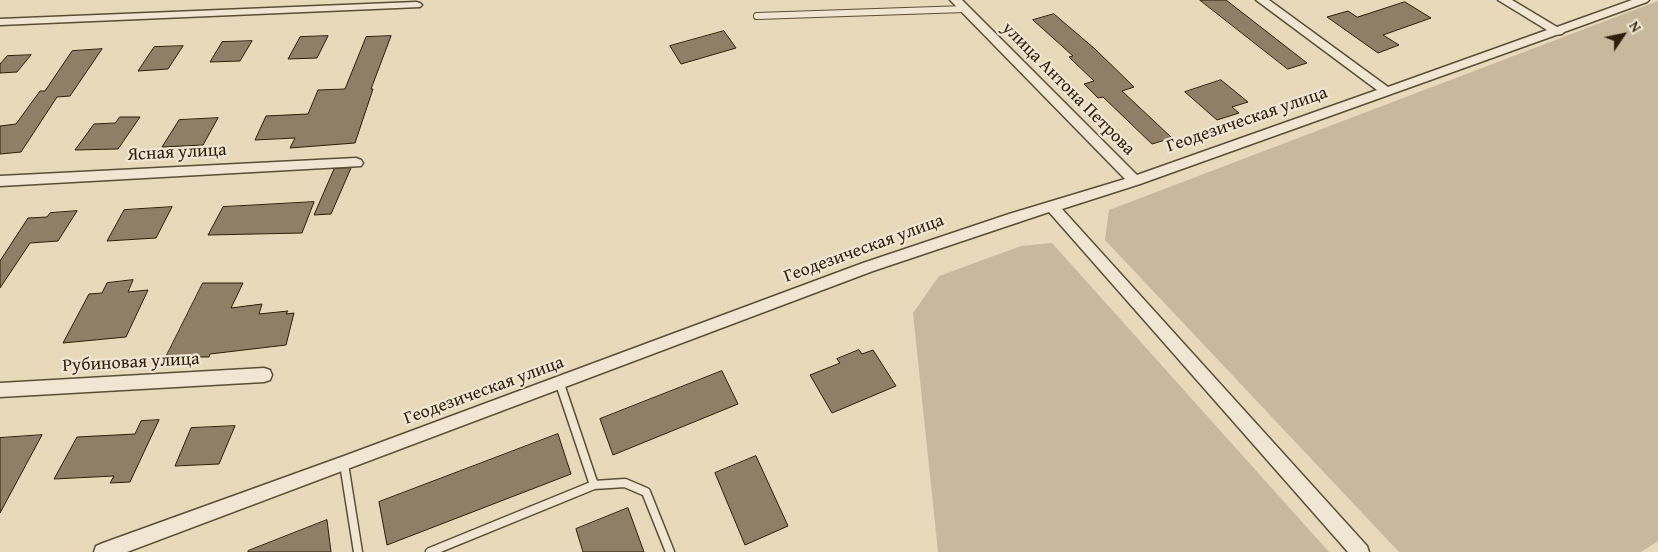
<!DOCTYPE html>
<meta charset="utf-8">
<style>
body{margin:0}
#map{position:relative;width:1658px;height:552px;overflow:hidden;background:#e8d9bb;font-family:"Gentium Book Plus",serif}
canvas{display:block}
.north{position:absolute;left:1598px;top:10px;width:50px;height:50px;-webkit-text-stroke:4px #f0e6d3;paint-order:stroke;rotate:56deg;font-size:14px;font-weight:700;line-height:20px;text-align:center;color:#2d1e0a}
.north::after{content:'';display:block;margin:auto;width:18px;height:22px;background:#2d1e0a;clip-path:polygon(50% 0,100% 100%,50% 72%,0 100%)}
</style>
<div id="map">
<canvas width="1658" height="552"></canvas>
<div class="north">N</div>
</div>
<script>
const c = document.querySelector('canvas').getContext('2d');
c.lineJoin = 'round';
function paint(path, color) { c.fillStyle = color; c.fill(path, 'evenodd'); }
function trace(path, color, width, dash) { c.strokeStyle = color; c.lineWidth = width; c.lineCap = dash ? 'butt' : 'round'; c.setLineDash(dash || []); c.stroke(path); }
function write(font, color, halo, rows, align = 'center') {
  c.font = font + ' "Gentium Book Plus",serif'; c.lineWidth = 4.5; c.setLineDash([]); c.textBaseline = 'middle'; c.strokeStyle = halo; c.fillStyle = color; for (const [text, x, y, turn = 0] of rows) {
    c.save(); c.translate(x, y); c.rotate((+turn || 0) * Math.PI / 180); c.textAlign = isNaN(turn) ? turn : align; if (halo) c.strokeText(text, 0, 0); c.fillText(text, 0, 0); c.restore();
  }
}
paint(new Path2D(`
 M 1658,1 L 1658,541 L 1641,552 L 1399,552 L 1105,240 L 1109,210 Z
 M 1052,243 L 1329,552 L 938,552 L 913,313 L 939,276 L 1021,246 Z`), '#c8b99d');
const building = new Path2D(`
 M 1200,0 L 1226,0 L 1307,63 L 1288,69 Z
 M 1405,2 L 1431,18 L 1383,35 L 1399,45 L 1378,53 L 1327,17 L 1348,11 L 1357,17 Z
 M 1054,14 L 1095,49 L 1134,87 L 1122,91 L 1172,138 L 1152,144 L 1103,97 L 1098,98 L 1084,84 L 1094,81 L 1069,57 L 1073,56 L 1033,20 Z
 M 724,31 L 736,48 L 681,64 L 670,46 Z
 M 328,36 L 317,58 L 288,59 L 300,37 Z
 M 391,36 L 371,89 L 373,89 L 355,143 L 290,148 L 295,138 L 255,140 L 266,116 L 308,114 L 318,90 L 345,89 L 366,37 Z
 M 252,41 L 240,61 L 210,62 L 222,42 Z
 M 183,46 L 168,69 L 138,71 L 154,47 Z
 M 102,49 L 70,96 L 57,97 L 21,152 L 0,154 L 0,126 L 16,124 L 40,91 L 45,91 L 72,51 Z
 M 31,55 L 17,72 L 0,73 L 0,64 L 7,56 Z
 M 1221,80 L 1248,102 L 1232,107 L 1239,113 L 1217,120 L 1185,92 Z
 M 120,117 L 140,117 L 118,149 L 75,150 L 94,124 L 115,123 Z
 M 218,118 L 203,145 L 162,147 L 179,120 Z
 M 351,168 L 331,214 L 314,215 L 334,169 Z
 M 314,202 L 302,233 L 208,235 L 223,207 Z
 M 172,207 L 156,238 L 107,241 L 124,210 Z
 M 77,211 L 58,241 L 30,243 L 0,288 L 0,261 L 28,218 L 47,217 L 50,213 Z
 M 133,280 L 128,292 L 148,290 L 126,337 L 63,343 L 89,294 L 102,293 L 107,283 Z
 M 203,283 L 243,283 L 231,308 L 262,304 L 259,314 L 288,311 L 286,314 L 294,313 L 286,345 L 210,354 L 209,357 L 166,357 Z
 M 859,350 L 862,354 L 873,350 L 896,386 L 832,413 L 810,375 L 840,363 L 837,359 Z
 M 722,371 L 738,404 L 613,455 L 600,419 Z
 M 159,420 L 130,482 L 110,483 L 114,476 L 54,479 L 77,437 L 135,434 L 141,421 Z
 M 235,426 L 219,464 L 175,466 L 191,428 Z
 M 558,434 L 571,474 L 387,545 L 379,502 Z
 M 42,435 L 0,513 L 0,438 Z
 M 756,456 L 788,526 L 745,545 L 715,473 Z
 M 628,508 L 644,552 L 583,552 L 576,529 Z
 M 327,520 L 331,552 L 248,552 L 248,551 Z`);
paint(building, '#8e7f66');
trace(building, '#2d1e0a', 1);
const laneFar1 = new Path2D(`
 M 757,16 L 965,9`);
const lane = new Path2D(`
 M 344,464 L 358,552
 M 594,485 L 625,483 L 646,492 L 670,552
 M 430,552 L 594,485 L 560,384`);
const street = new Path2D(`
 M 950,0 L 962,0 L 1137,175 L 1377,90 L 1256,0 L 1269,0 L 1388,87 L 1547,30 L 1498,0 L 1512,0 L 1557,27 L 1632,0 L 1649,0 L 1647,2 L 1564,32 L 1562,34 L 1556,35 L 1140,184 L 1062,209 L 1367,546 L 1369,552 L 1348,552 L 1049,212 L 873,271 L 127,552 L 94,552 L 96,546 L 103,543 L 344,456 L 863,263 L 1009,214 L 1125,179 Z
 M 416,2 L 420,3 L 422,5 L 420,7 L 0,25 L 0,19 Z
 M 356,158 L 361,160 L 363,163 L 361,166 L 0,186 L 0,176 Z
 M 264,368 L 270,370 L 272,375 L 270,380 L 264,382 L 0,397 L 0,383 Z`);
trace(laneFar1, '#5c4d36', 8);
trace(lane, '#5c4d36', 11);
trace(street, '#5c4d36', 3);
trace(laneFar1, '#f0e6d3', 6);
trace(lane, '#f0e6d3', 8);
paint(street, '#f0e6d3');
write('18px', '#2d1e0a', '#f0e6d3', [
 ["улица Антона Петрова",1068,89,45],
 ["Геодезическая улица",1247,120,-19],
 ["Ясная улица",177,153,-3],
 ["Геодезическая улица",864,249,-20],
 ["Рубиновая улица",131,363,-3],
 ["Геодезическая улица",484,391,-20]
]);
</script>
